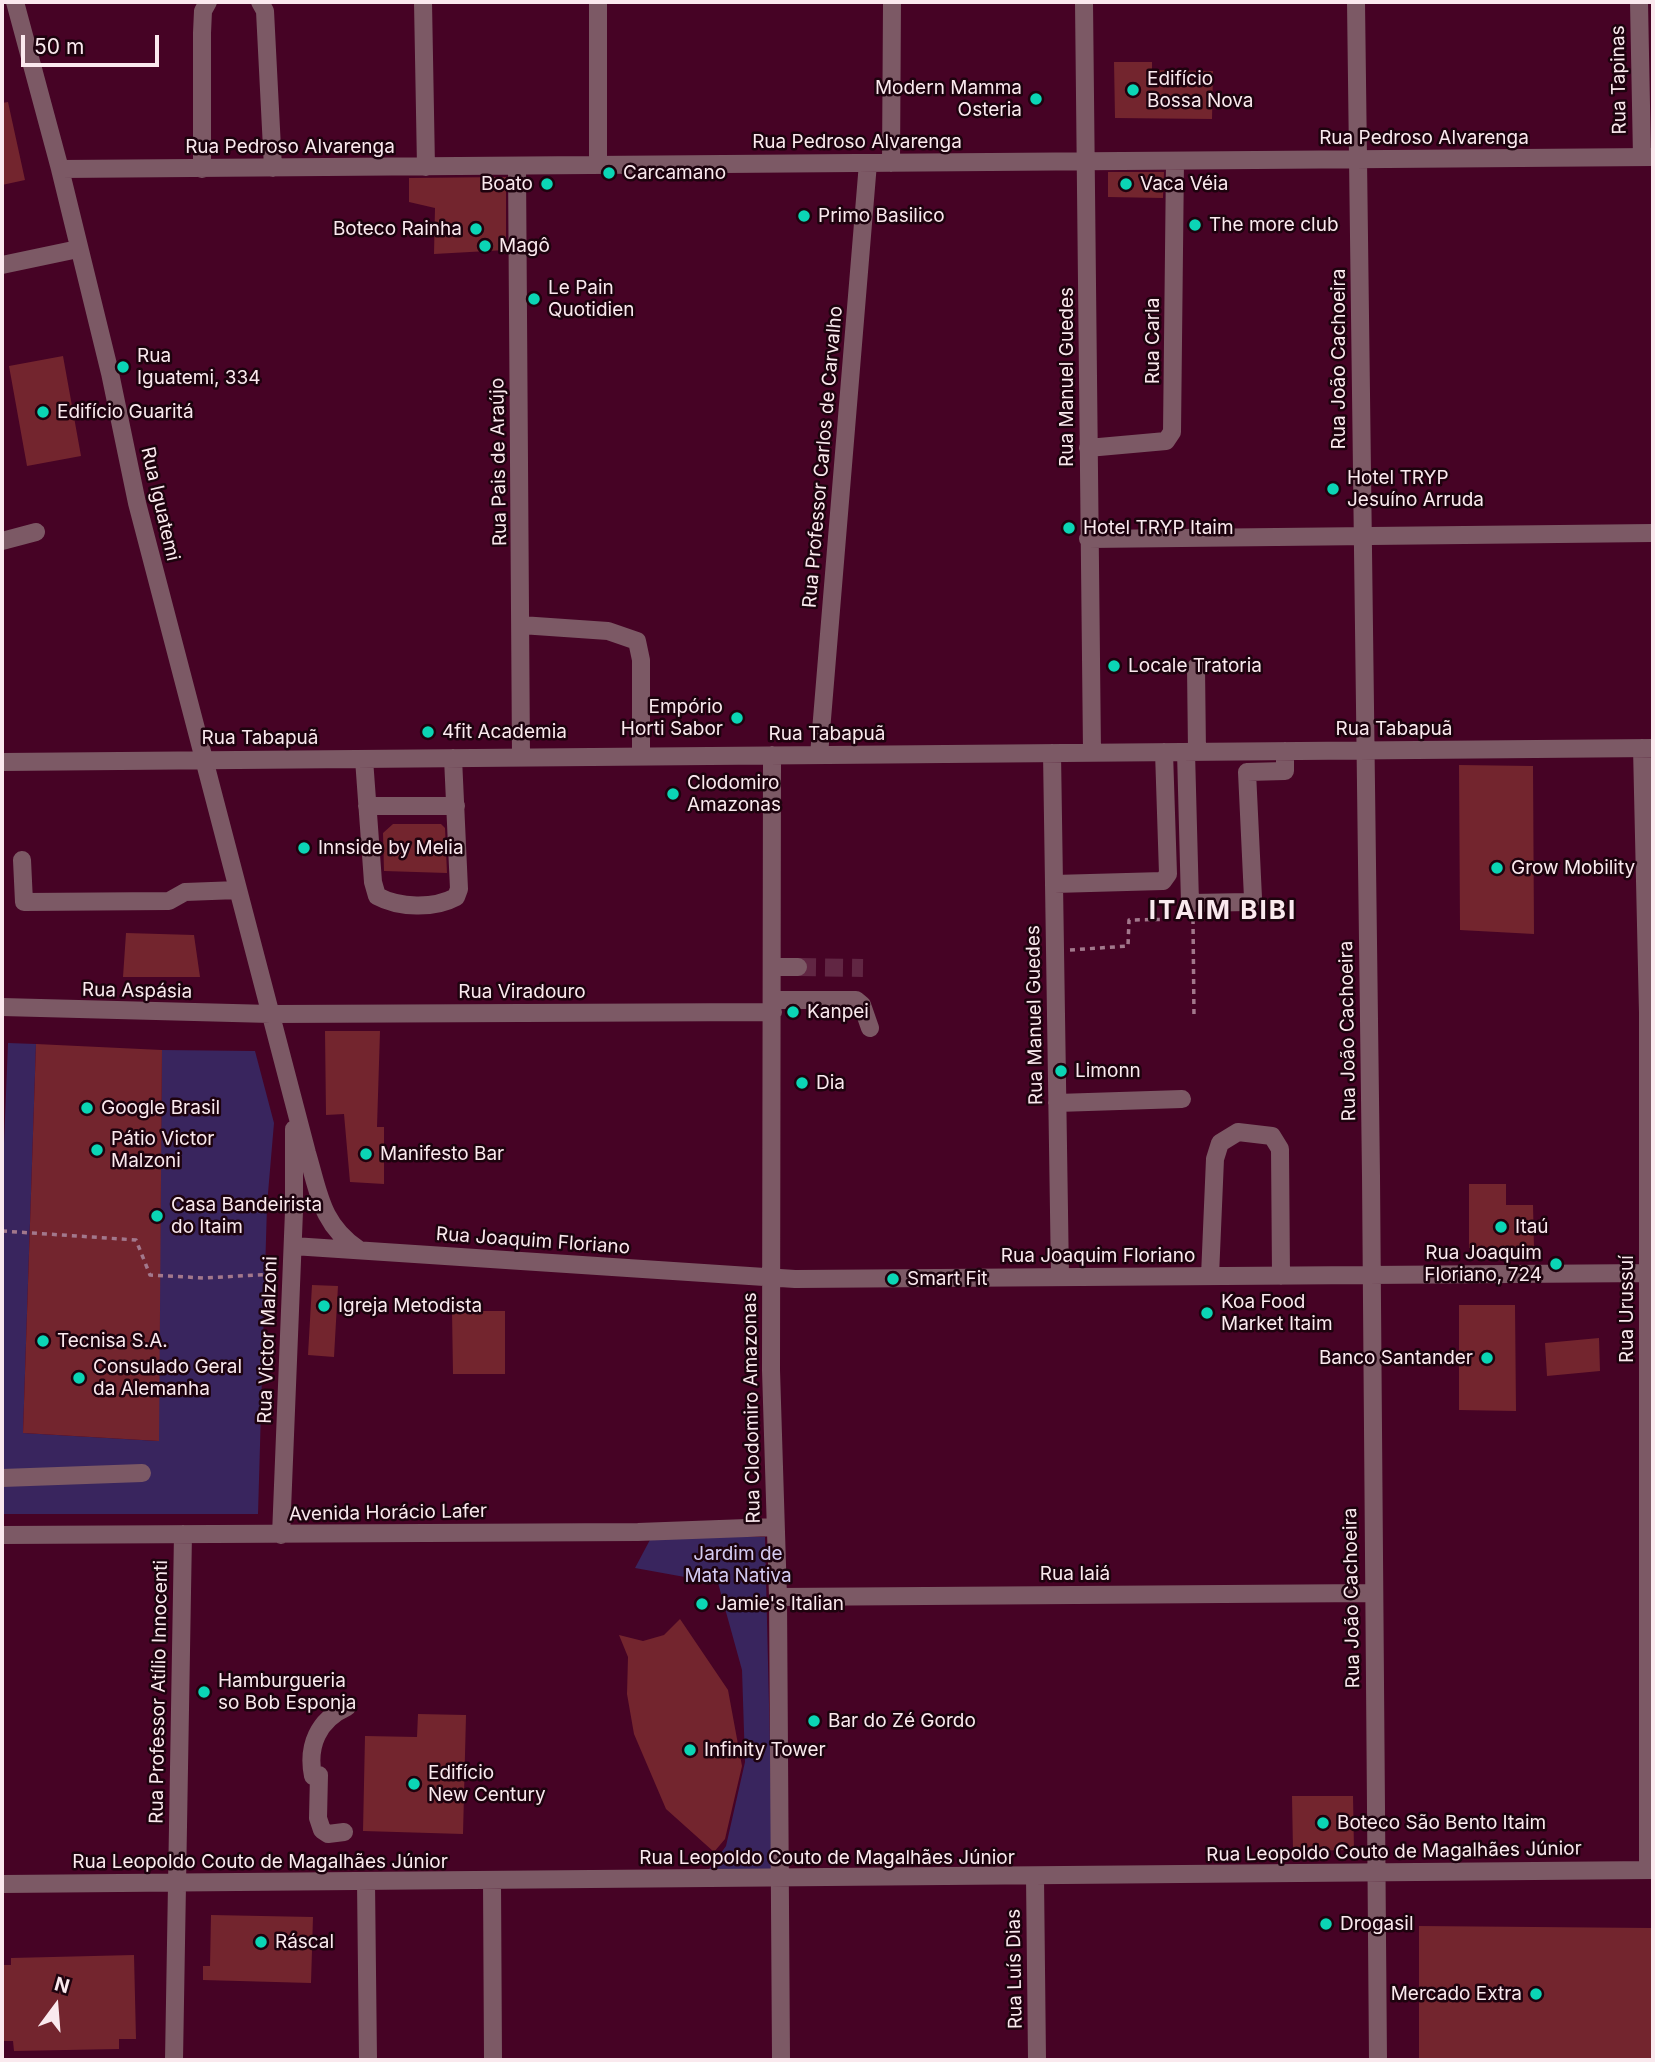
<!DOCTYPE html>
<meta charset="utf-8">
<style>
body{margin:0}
#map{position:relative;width:1655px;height:2062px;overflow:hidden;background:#460325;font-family:Inter,sans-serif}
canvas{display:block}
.frame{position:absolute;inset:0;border:4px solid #fae9ee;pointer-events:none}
.north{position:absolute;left:21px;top:1971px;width:70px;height:70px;-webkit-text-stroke:5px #1d030e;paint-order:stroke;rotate:16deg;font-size:19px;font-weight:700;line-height:28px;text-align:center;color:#fae9ee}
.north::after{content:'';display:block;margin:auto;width:24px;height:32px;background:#fae9ee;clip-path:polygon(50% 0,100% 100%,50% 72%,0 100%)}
.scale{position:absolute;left:21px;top:35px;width:138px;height:32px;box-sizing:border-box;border:4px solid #fae9ee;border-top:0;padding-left:9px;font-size:21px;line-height:24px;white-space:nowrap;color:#fae9ee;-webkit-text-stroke:5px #1d030e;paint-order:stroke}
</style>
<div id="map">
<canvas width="1655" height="2062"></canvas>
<div class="frame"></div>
<div class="north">N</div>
<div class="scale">50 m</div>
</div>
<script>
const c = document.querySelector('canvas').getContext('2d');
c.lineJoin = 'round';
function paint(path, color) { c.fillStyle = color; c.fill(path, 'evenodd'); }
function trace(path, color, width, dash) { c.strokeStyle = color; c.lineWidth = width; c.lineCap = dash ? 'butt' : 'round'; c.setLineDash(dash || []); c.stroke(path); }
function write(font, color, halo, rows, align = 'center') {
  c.font = font + ' Inter,sans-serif'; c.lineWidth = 5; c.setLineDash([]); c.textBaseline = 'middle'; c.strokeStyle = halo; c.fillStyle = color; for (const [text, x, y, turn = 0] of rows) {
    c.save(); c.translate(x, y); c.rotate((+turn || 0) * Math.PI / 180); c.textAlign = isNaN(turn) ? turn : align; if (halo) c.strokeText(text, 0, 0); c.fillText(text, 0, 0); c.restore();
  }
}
paint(new Path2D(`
 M 8,1043 L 36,1044 L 23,1433 L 158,1441 L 162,1050 L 255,1051 L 274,1123 L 267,1205 L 258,1514 L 2,1514 L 2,1193 Z
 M 652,1536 L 765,1537 L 773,1871 L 707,1872 L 726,1846 L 745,1762 L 742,1670 L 718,1583 L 635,1568 Z`), '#39255e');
paint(new Path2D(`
 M 1114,62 L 1152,62 L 1152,70 L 1213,71 L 1212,119 L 1115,118 Z
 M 8,102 L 25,180 L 2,185 L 2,103 Z
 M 1108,172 L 1164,172 L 1163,198 L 1108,197 Z
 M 506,177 L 506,250 L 434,254 L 435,208 L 409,202 L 409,178 Z
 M 63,356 L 81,456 L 27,466 L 9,366 Z
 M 1459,765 L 1533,766 L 1534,934 L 1460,930 Z
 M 393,824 L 441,824 L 445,828 L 447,873 L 384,871 L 383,833 Z
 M 126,933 L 194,935 L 200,977 L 123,977 Z
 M 325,1031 L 380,1031 L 377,1127 L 384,1127 L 384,1184 L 350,1182 L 344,1114 L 326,1115 Z
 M 36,1044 L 162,1050 L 159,1441 L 23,1433 Z
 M 1469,1184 L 1506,1184 L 1506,1205 L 1533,1205 L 1534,1248 L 1469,1248 Z
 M 312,1285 L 338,1286 L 334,1357 L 308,1355 Z
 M 1459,1305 L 1515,1305 L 1516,1411 L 1459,1410 Z
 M 452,1311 L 505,1311 L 505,1374 L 453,1374 Z
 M 1599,1338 L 1600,1371 L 1547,1376 L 1545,1343 Z
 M 680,1619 L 728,1690 L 742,1766 L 725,1839 L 714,1852 L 666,1809 L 634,1734 L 627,1694 L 628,1657 L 619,1635 L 643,1641 L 664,1635 Z
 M 418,1714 L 466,1715 L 463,1834 L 363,1831 L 365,1736 L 417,1737 Z
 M 1292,1796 L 1353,1796 L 1354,1850 L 1293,1851 Z
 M 211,1915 L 313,1917 L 311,1983 L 203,1980 L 203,1966 L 210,1966 Z
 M 1419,1926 L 1653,1928 L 1653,2060 L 1419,2060 Z
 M 134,1955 L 136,2039 L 119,2039 L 119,2049 L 14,2051 L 13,2041 L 2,2041 L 2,1965 L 11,1965 L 11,1958 Z`), '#73252e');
trace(new Path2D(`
 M 798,967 L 863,968`), '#612643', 18, [18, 9]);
trace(new Path2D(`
 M 1193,919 L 1194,1018
 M 1070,950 L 1128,946 L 1129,920 L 1182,919
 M 2,1231 L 136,1240 L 150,1275 L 204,1278 L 275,1274`), '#a2788c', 3.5, [5, 5]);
trace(new Path2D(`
 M 15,2 L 60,169 L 110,373 L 137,503 L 307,1153 C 319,1193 321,1224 358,1249
 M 260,2 L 265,11 L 273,168
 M 423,2 L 426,167
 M 1084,2 L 1092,752
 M 1356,2 L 1371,1176 L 1378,2060
 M 1639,2 L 1642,157
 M 891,163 L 892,2
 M 598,165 L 598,2
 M 517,166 L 521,757
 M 60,169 L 1653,157
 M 202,169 L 202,33 L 203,11 L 208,2
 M 2,265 L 78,249
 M 1088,448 L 1166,441 L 1172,432 L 1175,161
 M 1088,539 L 1653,533
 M 2,541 L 36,532
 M 521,625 L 608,631 L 637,641 L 641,660 L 641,756
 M 1196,667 L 1197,752
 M 1642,748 L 1648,1013 L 1648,1870
 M 1186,752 L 1190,903 L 1249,902 L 1253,898 L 1247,772 L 1285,771 L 1285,751
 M 1052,753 L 1060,1277
 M 772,755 L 771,1370 L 778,1597 L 781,2060
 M 819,755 L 868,163
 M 364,759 L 373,882 L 377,896 C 399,908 434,909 456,897 L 459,889 L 453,758
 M 2,762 L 1653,748
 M 367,806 L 456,806
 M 22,860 L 24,902 L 169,901 L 185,892 L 238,890
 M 1054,884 L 1163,881 L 1168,874 L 1164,752
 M 773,967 L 798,967
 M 773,1000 L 856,1000 L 862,1005 L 870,1028
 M 2,1007 L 271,1014 L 773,1012
 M 1057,1103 L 1182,1099
 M 293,1246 L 795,1279 L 1653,1273
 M 1210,1276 L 1215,1159 L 1220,1143 L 1238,1132 L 1272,1136 L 1280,1149 L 1281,1276
 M 2,1478 L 142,1473
 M 2,1535 L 638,1532 L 774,1527
 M 281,1535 L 294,1211 L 294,1129
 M 778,1597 L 1372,1593
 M 344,1832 L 328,1834 L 322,1830 L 318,1818 L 319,1775 L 313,1776 C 307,1746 318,1720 347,1707
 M 1035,1877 L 1037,2060
 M 366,1882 L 368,2060
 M 492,1882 L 493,2060
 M 2,1884 L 1653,1870
 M 174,2060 L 183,1534`), '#7c5965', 18);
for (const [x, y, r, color] of [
 [1133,90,7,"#0bd5b5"],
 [1036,99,7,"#0bd5b5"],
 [609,173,7,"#0bd5b5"],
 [547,184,7,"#0bd5b5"],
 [1126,184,7,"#0bd5b5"],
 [804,216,7,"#0bd5b5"],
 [1195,225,7,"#0bd5b5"],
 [476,229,7,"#0bd5b5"],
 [485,246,7,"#0bd5b5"],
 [534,299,7,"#0bd5b5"],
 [123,367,7,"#0bd5b5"],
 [43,412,7,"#0bd5b5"],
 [1333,489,7,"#0bd5b5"],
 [1069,528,7,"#0bd5b5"],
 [1114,666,7,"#0bd5b5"],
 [737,718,7,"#0bd5b5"],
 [428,732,7,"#0bd5b5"],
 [673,794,7,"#0bd5b5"],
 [304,848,7,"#0bd5b5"],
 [1497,868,7,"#0bd5b5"],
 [793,1012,7,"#0bd5b5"],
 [1061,1071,7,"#0bd5b5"],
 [802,1083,7,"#0bd5b5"],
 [87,1108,7,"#0bd5b5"],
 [97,1150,7,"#0bd5b5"],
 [366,1154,7,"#0bd5b5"],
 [157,1216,7,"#0bd5b5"],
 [1501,1227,7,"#0bd5b5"],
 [1556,1264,7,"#0bd5b5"],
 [893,1279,7,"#0bd5b5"],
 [324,1306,7,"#0bd5b5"],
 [1207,1313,7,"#0bd5b5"],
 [43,1341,7,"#0bd5b5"],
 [1487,1358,7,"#0bd5b5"],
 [79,1378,7,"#0bd5b5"],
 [702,1604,7,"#0bd5b5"],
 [204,1692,7,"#0bd5b5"],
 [814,1721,7,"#0bd5b5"],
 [690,1750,7,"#0bd5b5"],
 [414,1784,7,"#0bd5b5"],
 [1323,1823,7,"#0bd5b5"],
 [1326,1924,7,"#0bd5b5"],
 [261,1942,7,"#0bd5b5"],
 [1536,1994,7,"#0bd5b5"]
]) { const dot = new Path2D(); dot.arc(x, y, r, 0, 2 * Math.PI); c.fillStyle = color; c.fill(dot); trace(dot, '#1d030e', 2.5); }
write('19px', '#fae9ee', '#1d030e', [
 ["Edifício",1147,79],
 ["Bossa Nova",1147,101],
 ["Modern Mamma",1022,88,"right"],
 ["Osteria",1022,110,"right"],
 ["Carcamano",623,173],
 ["Boato",533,184,"right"],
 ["Vaca Véia",1140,184],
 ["Primo Basilico",818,216],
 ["The more club",1209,225],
 ["Boteco Rainha",462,229,"right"],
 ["Magô",499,246],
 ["Le Pain",548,288],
 ["Quotidien",548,310],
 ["Rua",137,356],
 ["Iguatemi, 334",137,378],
 ["Edifício Guaritá",57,412],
 ["Hotel TRYP",1347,478],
 ["Jesuíno Arruda",1347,500],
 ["Hotel TRYP Itaim",1083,528],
 ["Locale Tratoria",1128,666],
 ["Empório",723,707,"right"],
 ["Horti Sabor",723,729,"right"],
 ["4fit Academia",442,732],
 ["Clodomiro",687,783],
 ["Amazonas",687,805],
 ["Innside by Melia",318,848],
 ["Grow Mobility",1511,868],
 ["Kanpei",807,1012],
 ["Limonn",1075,1071],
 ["Dia",816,1083],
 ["Google Brasil",101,1108],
 ["Pátio Victor",111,1139],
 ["Malzoni",111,1161],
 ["Manifesto Bar",380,1154],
 ["Casa Bandeirista",171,1205],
 ["do Itaim",171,1227],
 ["Itaú",1515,1227],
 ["Rua Joaquim",1542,1253,"right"],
 ["Floriano, 724",1542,1275,"right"],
 ["Smart Fit",907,1279],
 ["Koa Food",1221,1302],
 ["Market Itaim",1221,1324],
 ["Igreja Metodista",338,1306],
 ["Tecnisa S.A.",57,1341],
 ["Banco Santander",1473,1358,"right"],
 ["Consulado Geral",93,1367],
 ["da Alemanha",93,1389],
 ["Jamie's Italian",716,1604],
 ["Hamburgueria",218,1681],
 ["so Bob Esponja",218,1703],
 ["Bar do Zé Gordo",828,1721],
 ["Infinity Tower",704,1750],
 ["Edifício",428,1773],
 ["New Century",428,1795],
 ["Boteco São Bento Itaim",1337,1823],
 ["Drogasil",1340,1924],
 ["Ráscal",275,1942],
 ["Mercado Extra",1522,1994,"right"]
], 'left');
write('19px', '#fae9ee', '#1d030e', [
 ["Rua Tapinas",1619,80,-91],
 ["Rua Pedroso Alvarenga",1424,138],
 ["Rua Pedroso Alvarenga",857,142],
 ["Rua Pedroso Alvarenga",290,147],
 ["Rua Carla",1153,341,-90],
 ["Rua João Cachoeira",1339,359,-90],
 ["Rua Manuel Guedes",1067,377,-90],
 ["Rua Professor Carlos de Carvalho",823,457,-85],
 ["Rua Pais de Araújo",499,462,-91],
 ["Rua Iguatemi",160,504,77],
 ["Rua Tabapuã",1394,729],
 ["Rua Tabapuã",827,734],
 ["Rua Tabapuã",260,738],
 ["Rua Aspásia",137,991,1],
 ["Rua Viradouro",522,992],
 ["Rua Manuel Guedes",1035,1015,-91],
 ["Rua João Cachoeira",1348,1031,-91],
 ["Rua Joaquim Floriano",533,1241,4],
 ["Rua Joaquim Floriano",1098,1256],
 ["Rua Urussuí",1627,1309,-90],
 ["Rua Victor Malzoni",268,1340,-88],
 ["Rua Clodomiro Amazonas",752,1408,-91],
 ["Avenida Horácio Lafer",388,1513,-1],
 ["Rua Iaiá",1075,1574],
 ["Rua João Cachoeira",1352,1598,-91],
 ["Rua Professor Atílio Innocenti",159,1692,-89],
 ["Rua Leopoldo Couto de Magalhães Júnior",1394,1852,-1],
 ["Rua Leopoldo Couto de Magalhães Júnior",827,1858],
 ["Rua Leopoldo Couto de Magalhães Júnior",260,1862],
 ["Rua Luís Dias",1015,1969,-91]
]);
write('19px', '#d4cbf2', '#1d030e', [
 ["Jardim de",738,1554],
 ["Mata Nativa",738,1576]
]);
c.letterSpacing = '2px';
write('bold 26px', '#fae9ee', '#1d030e', [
 ["ITAIM BIBI",1223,911]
]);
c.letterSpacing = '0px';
</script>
